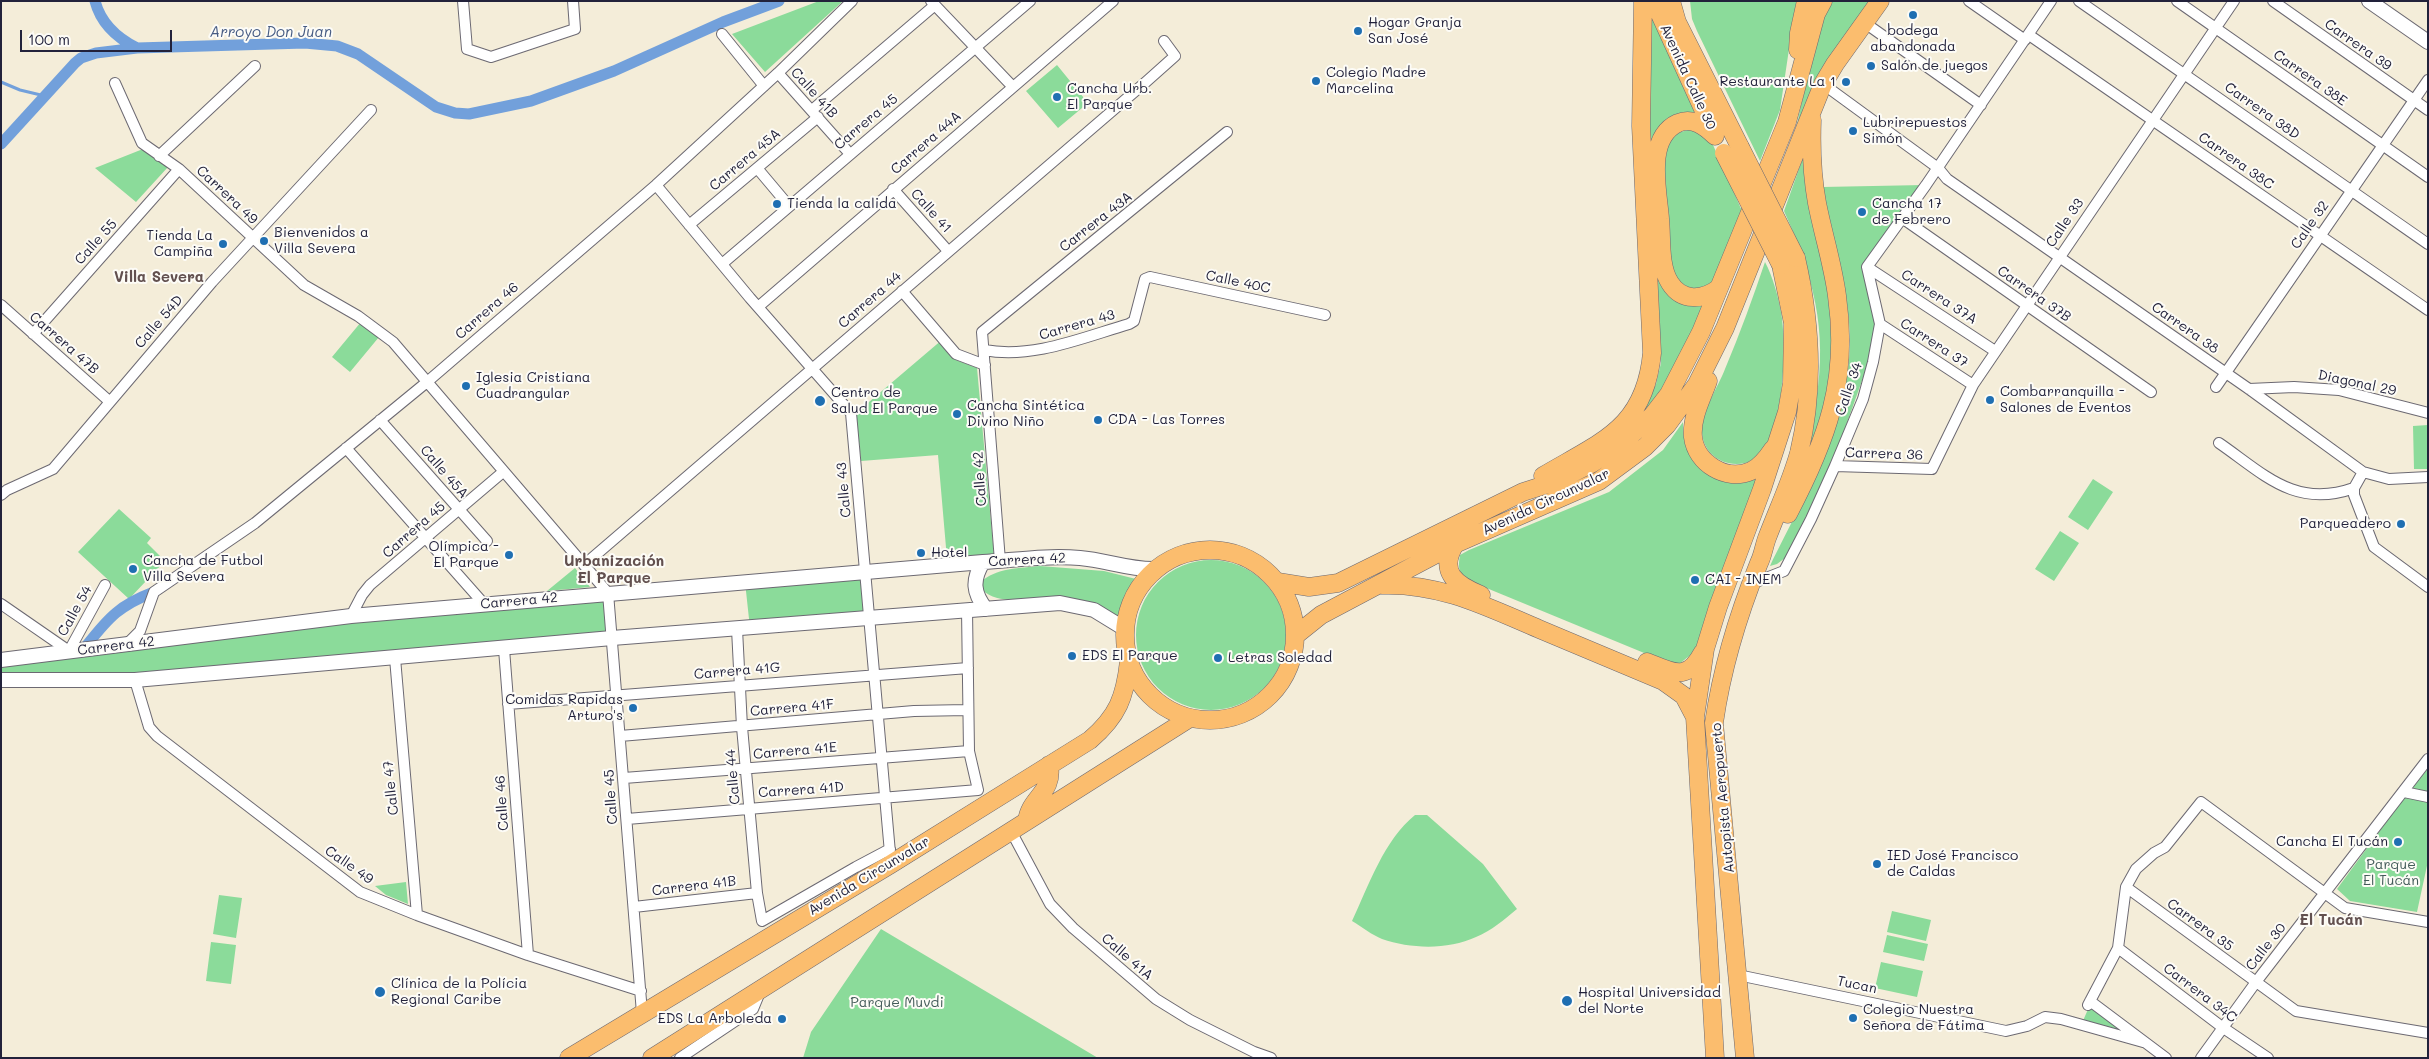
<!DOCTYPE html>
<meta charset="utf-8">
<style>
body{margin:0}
#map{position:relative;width:2429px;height:1059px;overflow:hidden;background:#f4edd9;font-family:Mali,sans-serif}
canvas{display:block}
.frame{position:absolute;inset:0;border:2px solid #22223b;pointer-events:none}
.scale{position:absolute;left:20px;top:30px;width:152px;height:22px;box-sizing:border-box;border:2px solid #22223b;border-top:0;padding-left:6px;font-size:15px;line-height:18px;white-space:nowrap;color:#22223b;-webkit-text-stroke:4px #fdfcf7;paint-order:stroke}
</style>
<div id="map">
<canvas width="2429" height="1059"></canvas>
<div class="frame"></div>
<div class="scale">100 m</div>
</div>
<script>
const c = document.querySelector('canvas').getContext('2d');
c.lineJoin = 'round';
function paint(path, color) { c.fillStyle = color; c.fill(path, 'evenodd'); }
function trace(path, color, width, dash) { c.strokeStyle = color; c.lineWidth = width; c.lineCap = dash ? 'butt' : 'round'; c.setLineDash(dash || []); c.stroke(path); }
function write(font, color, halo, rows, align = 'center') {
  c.font = font + ' Mali,sans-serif'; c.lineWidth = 4; c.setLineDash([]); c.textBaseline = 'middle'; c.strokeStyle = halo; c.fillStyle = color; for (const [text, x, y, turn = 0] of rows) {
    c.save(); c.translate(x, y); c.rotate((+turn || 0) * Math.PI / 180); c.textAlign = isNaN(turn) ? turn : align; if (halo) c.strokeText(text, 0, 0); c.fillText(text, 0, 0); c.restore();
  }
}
paint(new Path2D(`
 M 819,1 L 843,1 L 765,72 L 732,34 Z
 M 1690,1 L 1801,1 L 1793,22 L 1780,110 L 1760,161 L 1697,31 L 1692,19 Z
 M 1831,1 L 1873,1 L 1793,142 L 1818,30 Z
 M 1650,8 L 1704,120 L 1695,116 L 1648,148 Z
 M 1057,65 L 1088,103 L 1058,128 L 1026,91 Z
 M 1696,129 L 1710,138 L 1742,211 L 1711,286 L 1700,291 L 1681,286 L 1671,270 L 1663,163 C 1667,140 1672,131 1696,129 Z
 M 143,149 L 168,167 L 136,202 L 95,168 Z
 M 1804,155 L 1828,281 L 1835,366 L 1809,459 L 1803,450 C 1807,434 1813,418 1816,401 C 1828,329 1813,276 1784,211 Z
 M 1924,185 L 1863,264 L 1876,332 L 1870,358 L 1842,437 L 1809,514 L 1789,555 L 1777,564 L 1770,566 C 1807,490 1857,410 1849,322 C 1845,277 1832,232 1822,187 Z
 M 1656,260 L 1662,280 L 1707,300 L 1675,373 L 1647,412 L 1644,410 L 1656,384 L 1661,363 Z
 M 1765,262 C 1773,277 1778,296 1781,312 C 1787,344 1786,454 1745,463 C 1723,468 1701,453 1702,429 C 1703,409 1718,387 1725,369 C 1740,333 1753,298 1765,262 Z
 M 361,322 L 379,337 L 350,372 L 332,357 Z
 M 943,339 L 956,360 L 977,368 L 994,555 L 947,559 L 938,455 L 861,461 L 856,413 Z
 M 1683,422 C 1683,443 1687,454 1701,469 L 1761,474 L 1697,650 L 1679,664 L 1666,662 L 1467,580 C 1458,571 1458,567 1460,555 L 1469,550 L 1609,492 L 1663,450 Z
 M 2428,425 L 2428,469 L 2414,469 L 2413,426 Z
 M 2093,479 L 2113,492 L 2088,530 L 2068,517 Z
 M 119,509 L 151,538 L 147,543 L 165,561 L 129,599 L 78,552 Z
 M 2060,531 L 2079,543 L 2054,581 L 2035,569 Z
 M1136 635a75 75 0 1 1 150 0a75 75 0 1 1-150 0Z
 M 1040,566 L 1104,571 L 1136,579 L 1125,597 L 1118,618 C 1102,611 1085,603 1068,598 C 1041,592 1005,610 982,590 L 981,582 C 995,568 1021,568 1040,566 Z
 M 575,568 L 590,587 L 547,591 Z
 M 865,573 L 869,620 L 750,628 L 745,582 Z
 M 608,593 L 612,638 L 135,680 L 1,675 L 1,668 L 78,654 Z
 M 2428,765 L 2428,861 L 2417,912 L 2350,901 L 2337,889 Z
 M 1415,815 L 1427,815 L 1483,864 L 1517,909 C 1505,919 1491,931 1476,937 C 1448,950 1411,949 1382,939 C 1372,935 1362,927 1352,921 C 1369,885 1384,840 1415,815 Z
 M 406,882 L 408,904 L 386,895 L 375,886 Z
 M 219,895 L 242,898 L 236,938 L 213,934 Z
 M 1892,911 L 1931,920 L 1926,941 L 1887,932 Z
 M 881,929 L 1098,1058 L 803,1058 L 811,1032 Z
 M 1887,935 L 1928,944 L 1924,961 L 1883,952 Z
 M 211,942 L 236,945 L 231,984 L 206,981 Z
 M 1881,962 L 1923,971 L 1917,997 L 1875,988 Z
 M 2089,1007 L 2118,1028 L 2121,1034 L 2082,1023 Z`), '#8bdb9a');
trace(new Path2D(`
 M 1,82 L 20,90 L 45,96`), '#72a0db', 3);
trace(new Path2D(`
 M 95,1 C 101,24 117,38 137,48
 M 1,144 L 75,63 L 81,58 L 96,53 L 137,48 L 305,43 L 337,46 L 358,54 L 436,107 L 455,113 L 469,114 L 531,101 L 614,71 L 723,22 L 779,1
 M 87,645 C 109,617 120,605 154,592`), '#72a0db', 11);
const minor = new Path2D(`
 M 463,1 L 467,49 L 491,57 L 575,29 L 573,1
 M 931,1 L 1013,87
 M 1969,1 L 2025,40
 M 2079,1 L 2428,244
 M 2177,1 L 2428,177
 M 2273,1 L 2428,110
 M 1865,23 L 1981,105
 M 722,34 L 764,86
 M 2029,35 L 2428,310
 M 778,73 L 850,154
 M 115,83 L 142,143 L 179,169 L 304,285 L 358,316 L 393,342 L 608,593 L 642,1013
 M 1823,84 L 1938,168 L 1947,179 L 2249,389 L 2363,472 L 2389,479 L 2428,477
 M 812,110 L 935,5
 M 159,156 L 255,66
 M 757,168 L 789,206
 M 656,185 L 750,298 L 851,413 L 891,864
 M 893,189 L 948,251
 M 1902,218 L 2151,392
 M 689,225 L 818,117
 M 722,264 L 1030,1
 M 1867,267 L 1995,351
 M 902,291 L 956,354 L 985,365
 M 1,305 L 109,401
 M 758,307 L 1113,1
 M 1880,324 L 1973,385
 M 33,334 L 179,169
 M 984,350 C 1033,359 1081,338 1129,324 L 1134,321 L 1145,279 L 1150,277 L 1325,315
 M 2216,387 L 2428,80
 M 2249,389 L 2294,387 L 2339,390 L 2428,413
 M 380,420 L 487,541
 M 2219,443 C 2264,474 2295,509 2354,488
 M 346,448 L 484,604
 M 1835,466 L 1932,469 L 1973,385 L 2234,1
 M 2363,472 L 2354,488 L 2354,495 L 2374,547 L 2428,587
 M 1,495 L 7,490 L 53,469 L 212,282 L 371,110
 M 1000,561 L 982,332 L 1227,132
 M 584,565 L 1147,81 L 1175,56 L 1164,41
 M 1751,584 L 1784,571 L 1811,519 L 1835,466 L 1863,399 L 1873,362 L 1880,324 L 1867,267 L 1926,185 L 2051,1
 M 1,604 L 69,651 L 105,585
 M 967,610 L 969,751 L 978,790
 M 351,616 L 362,595 L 370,585 L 503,472
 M 737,629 L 742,727 L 757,893 L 762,921 L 856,867 L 890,849
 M 126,645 L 140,631 L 154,592 L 255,523 L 427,382 L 656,185 L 778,73 L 852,1
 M 504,649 L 528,955
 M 395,658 L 417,915
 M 135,680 L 149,727 L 157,736 L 360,892 L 417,915 L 528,955 L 641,991
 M 508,704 L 968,668
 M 620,736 L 914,711 L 967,710
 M 624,778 L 969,751
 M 2404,792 L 2428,797
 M 627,819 L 978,790
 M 1011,831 L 1050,904 L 1073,928 L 1156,999 L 1190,1020 L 1254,1052 L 1271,1058
 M 2126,887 L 2296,1011 L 2428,1033
 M 634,907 L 757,893
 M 2118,948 L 2222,1027 L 2268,1058
 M 1738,975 L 2006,1031 L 2027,1026 L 2045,1017 L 2061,1019 L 2143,1042
 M 2090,1001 L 2166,1058
 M 2088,1005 L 2118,948 L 2126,887 L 2136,869 L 2154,853 L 2165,847 L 2201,802 L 2345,908 L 2428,922
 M 680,1058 L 753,1009 L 760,992
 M 2201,1058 L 2256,982 L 2428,759`);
const tertiary = new Path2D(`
 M 2369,1 L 2428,42
 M 983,562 C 972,580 973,593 986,609
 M 1,660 L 351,616 L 983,562 C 1015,560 1048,555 1080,558 C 1106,560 1129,570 1156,569
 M 1,680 L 135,680 L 612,638 L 1060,603 L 1094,610 L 1125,629`);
const trunk = new Path2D(`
 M 1654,1 L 1714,133
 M 1671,1 L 1677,22 L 1740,147
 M 1798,50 L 1799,33 L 1806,1
 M 1715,136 C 1705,126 1693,117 1678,123 C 1645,138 1658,191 1660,219 C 1662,239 1659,266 1670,283 C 1682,302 1703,300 1719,288
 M 1708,381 C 1702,398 1691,418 1693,437 C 1696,463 1726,482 1751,471 C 1760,467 1767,458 1773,449
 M 1543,476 C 1602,441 1645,428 1652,353 L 1641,126 L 1643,1
 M 1788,514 C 1827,440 1849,381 1837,296 C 1833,265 1823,234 1817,203 C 1812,176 1811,148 1812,120
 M 1455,544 C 1438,572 1456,585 1481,595
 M1125 635a85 85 0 1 1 170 0a85 85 0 1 1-170 0Z
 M 1278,582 L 1309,587 L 1338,583 L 1523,492 L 1554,482 L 1591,464 L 1620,445 L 1652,416 L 1669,394 L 1701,332 L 1787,122 L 1816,14 L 1823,1
 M 1382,585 C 1441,583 1487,607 1539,629 C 1580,646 1622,664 1663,681 L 1684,696 L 1695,717
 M 1296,635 L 1321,615 L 1455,544 L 1599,481 L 1645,447 L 1667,425 L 1697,384 L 1725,328 L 1823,84 L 1835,64 L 1880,1
 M 1647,662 C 1674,673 1687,682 1703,652
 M 1027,821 C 1030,797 1054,793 1049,765
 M 569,1058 L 891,864 L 1090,740 C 1118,716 1125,697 1129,661
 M 652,1058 L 1190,718
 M 1715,1058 L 1695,717 L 1705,649 L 1718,607 L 1762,489 L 1787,412 L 1792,383 L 1793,323 L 1781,265
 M 1745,1058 L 1714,723 C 1722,667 1738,615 1759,563 C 1763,555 1764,546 1767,538 C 1778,509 1791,482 1799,453 C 1815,387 1811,323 1796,258`);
trace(minor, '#6c6972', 12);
trace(tertiary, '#6c6972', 16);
trace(trunk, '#6c6972', 19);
trace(minor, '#fff', 10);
trace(tertiary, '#fff', 14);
trace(trunk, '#fbbd6e', 18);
const trunkBridge = new Path2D(`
 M 1740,147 L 1796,258
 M 1724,153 L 1781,265`);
trace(trunkBridge, '#6c6972', 19, []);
trace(trunkBridge, '#fbbd6e', 18);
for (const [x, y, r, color] of [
 [1913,15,5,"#1f6fb2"],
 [1358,31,5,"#1f6fb2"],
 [1871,66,5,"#1f6fb2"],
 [1316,81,5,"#1f6fb2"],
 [1846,82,5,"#1f6fb2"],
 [1057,97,5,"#1f6fb2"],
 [1853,131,5,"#1f6fb2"],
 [777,204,5,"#1f6fb2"],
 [1862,212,5,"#1f6fb2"],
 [264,241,5,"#1f6fb2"],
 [223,244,5,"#1f6fb2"],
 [466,386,5,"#1f6fb2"],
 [1990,400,5,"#1f6fb2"],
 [820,401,6,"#1f6fb2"],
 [957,414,5,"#1f6fb2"],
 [1098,420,5,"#1f6fb2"],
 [2401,524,5,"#1f6fb2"],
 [921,553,5,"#1f6fb2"],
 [509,555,5,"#1f6fb2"],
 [133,569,5,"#1f6fb2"],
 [1695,580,5,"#1f6fb2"],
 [1072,656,5,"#1f6fb2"],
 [1218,658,5,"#1f6fb2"],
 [633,708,5,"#1f6fb2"],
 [2398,842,5,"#1f6fb2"],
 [1877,864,5,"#1f6fb2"],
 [380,992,6,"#1f6fb2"],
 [1567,1001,6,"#1f6fb2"],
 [1853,1018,5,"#1f6fb2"],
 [782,1019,5,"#1f6fb2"]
]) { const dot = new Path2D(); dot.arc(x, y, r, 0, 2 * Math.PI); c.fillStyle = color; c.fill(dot); trace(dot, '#fdfcf7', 2); }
write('14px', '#22223b', '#fdfcf7', [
 ["Hogar Granja",1368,23],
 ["San José",1368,39],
 ["bodega",1913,31,"center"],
 ["abandonada",1913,47,"center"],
 ["Salón de juegos",1881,66],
 ["Colegio Madre",1326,73],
 ["Marcelina",1326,89],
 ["Restaurante La 1",1836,82,"right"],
 ["Cancha Urb.",1067,89],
 ["El Parque",1067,105],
 ["Lubrirepuestos",1863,123],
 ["Simón",1863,139],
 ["Tienda la calida",787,204],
 ["Cancha 17",1872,204],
 ["de Febrero",1872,220],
 ["Bienvenidos a",274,233],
 ["Villa Severa",274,249],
 ["Tienda La",213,236,"right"],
 ["Campiña",213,252,"right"],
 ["Iglesia Cristiana",476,378],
 ["Cuadrangular",476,394],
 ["Combarranquilla -",2000,392],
 ["Salones de Eventos",2000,408],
 ["Centro de",831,393],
 ["Salud El Parque",831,409],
 ["Cancha Sintética",967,406],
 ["Divino Niño",967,422],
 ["CDA - Las Torres",1108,420],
 ["Parqueadero",2391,524,"right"],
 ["Olímpica -",499,547,"right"],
 ["El Parque",499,563,"right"],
 ["Hotel",931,553],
 ["Cancha de Futbol",143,561],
 ["Villa Severa",143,577],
 ["CAI - INEM",1705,580],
 ["EDS El Parque",1082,656],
 ["Letras Soledad",1228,658],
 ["Comidas Rapidas",623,700,"right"],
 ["Arturo's",623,716,"right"],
 ["Cancha El Tucán",2388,842,"right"],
 ["IED José Francisco",1887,856],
 ["de Caldas",1887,872],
 ["Clínica de la Polícia",391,984],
 ["Regional Caribe",391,1000],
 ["Hospital Universidad",1578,993],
 ["del Norte",1578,1009],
 ["Colegio Nuestra",1863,1010],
 ["Señora de Fátima",1863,1026],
 ["EDS La Arboleda",772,1019,"right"]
], 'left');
write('14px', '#22223b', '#fdfcf7', [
 ["Carrera 39",2358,45,35],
 ["Avenida Calle 30",1688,77,65],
 ["Carrera 38E",2310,78,35],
 ["Calle 41B",814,93,48],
 ["Carrera 38D",2262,111,35],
 ["Carrera 45",866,122,-40],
 ["Carrera 44A",926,143,-41],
 ["Carrera 45A",745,160,-40],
 ["Carrera 38C",2236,161,35],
 ["Carrera 49",227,195,43],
 ["Calle 41",931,211,48],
 ["Carrera 43A",1096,222,-38],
 ["Calle 33",2065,223,-56],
 ["Calle 32",2310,225,-55],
 ["Calle 55",96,242,-48],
 ["Calle 40C",1238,282,12],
 ["Carrera 37B",2034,294,35],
 ["Carrera 37A",1939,297,33],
 ["Carrera 44",870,300,-41],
 ["Carrera 46",487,311,-41],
 ["Calle 54D",159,322,-49],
 ["Carrera 43",1077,325,-16],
 ["Carrera 38",2185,328,35],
 ["Carrera 47B",64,343,41],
 ["Carrera 37",1934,343,33],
 ["Diagonal 29",2357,383,12],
 ["Calle 34",1849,389,-71],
 ["Carrera 36",1884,454,2],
 ["Calle 45A",444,472,49],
 ["Calle 42",980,479,-94],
 ["Calle 43",844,490,-95],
 ["Avenida Circunvalar",1546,502,-25],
 ["Carrera 45",414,530,-41],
 ["Carrera 42",1027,560,-3],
 ["Carrera 42",519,601,-5],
 ["Calle 54",75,611,-61],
 ["Carrera 42",116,646,-7],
 ["Carrera 41G",737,671,-5],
 ["Carrera 41F",792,708,-5],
 ["Carrera 41E",795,751,-5],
 ["Calle 44",733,777,-95],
 ["Calle 47",391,788,-96],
 ["Carrera 41D",801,790,-4],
 ["Calle 45",611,797,-94],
 ["Autopista Aeropuerto",1723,798,-95],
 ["Calle 46",502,803,-94],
 ["Calle 49",349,865,35],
 ["Avenida Circunvalar",869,876,-31],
 ["Carrera 41B",694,886,-7],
 ["Carrera 35",2200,925,36],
 ["Calle 30",2266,947,-52],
 ["Calle 41A",1127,957,41],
 ["Tucan",1857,985,12],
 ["Carrera 34C",2200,993,37]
]);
write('14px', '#425a58', '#fdfcf7', [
 ["Parque",2391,865],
 ["El Tucán",2391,881],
 ["Parque Muvdi",897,1003]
]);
write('italic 15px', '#465b83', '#fdfcf7', [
 ["Arroyo Don Juan",271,32]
]);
write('bold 15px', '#62504f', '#fdfcf7', [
 ["Villa Severa",159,277],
 ["Urbanización",614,561],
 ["El Parque",614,578],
 ["El Tucán",2331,920]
]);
</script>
